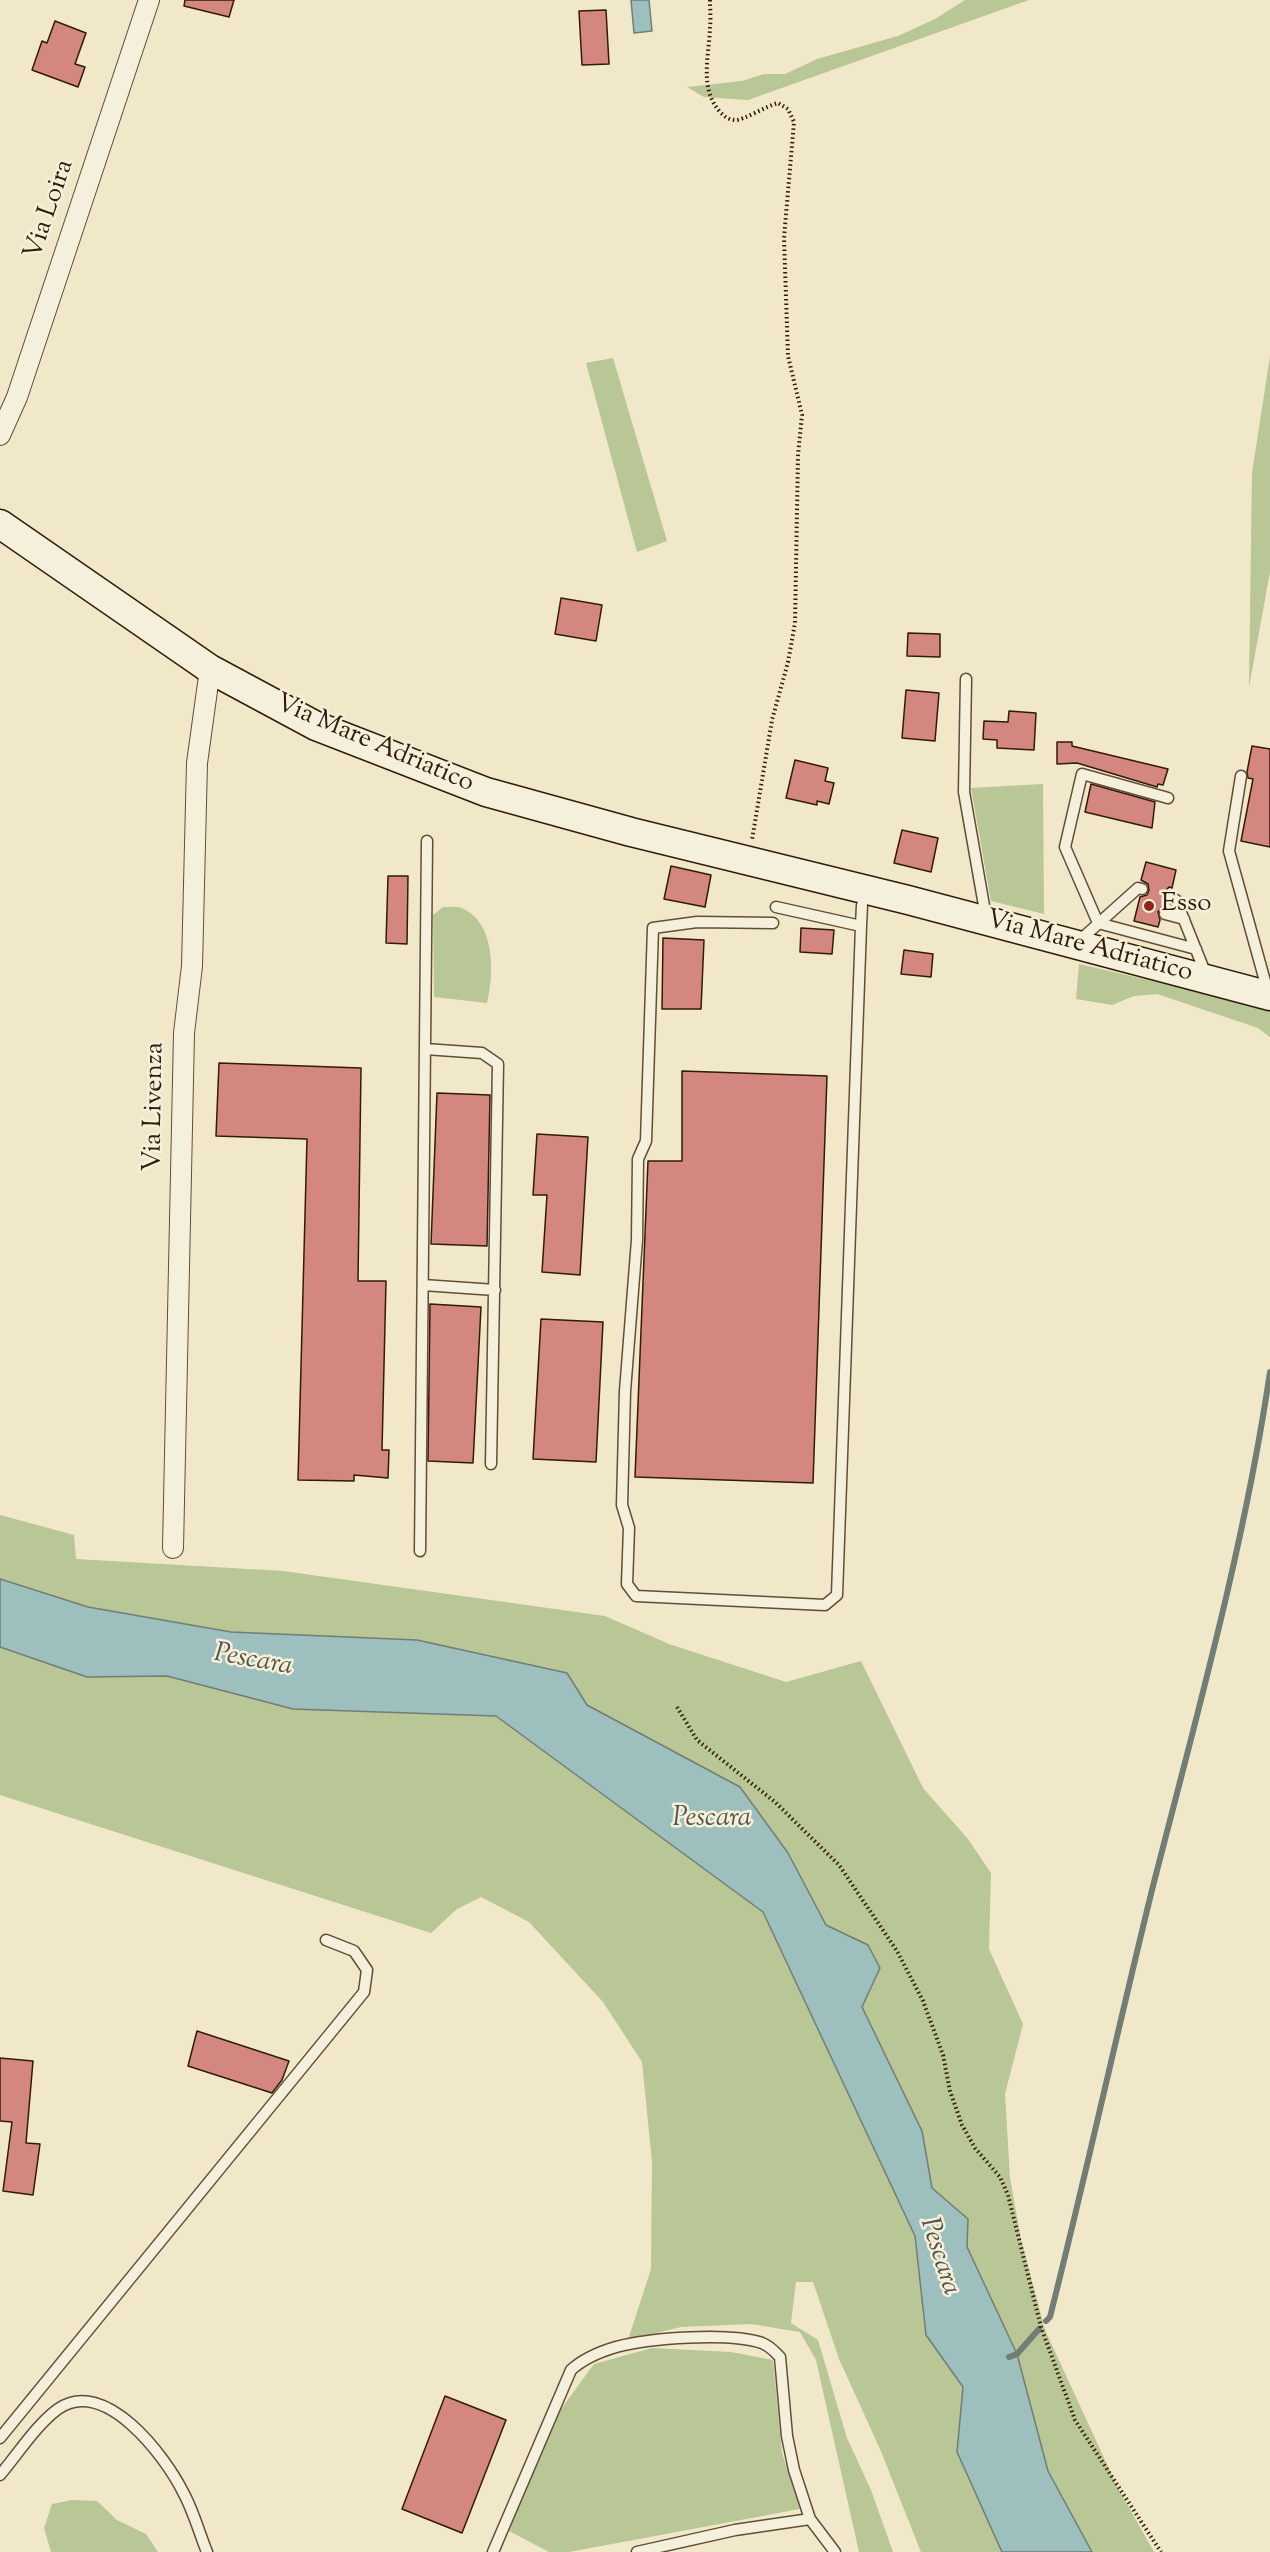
<!DOCTYPE html>
<style>
body{margin:0}
canvas{display:block;background:#f0e8c8}
</style>
<canvas width="1270" height="2552"></canvas>
<script>
const c = document.querySelector('canvas').getContext('2d');
c.lineJoin = 'round';
function paint(path, color) { c.fillStyle = color; c.fill(path, 'evenodd'); }
function trace(path, color, width, dash) { c.strokeStyle = color; c.lineWidth = width; c.lineCap = dash ? 'butt' : 'round'; c.setLineDash(dash || []); c.stroke(path); }
function write(font, color, halo, rows, align = 'center') {
  c.font = font + ' "Sorts Mill Goudy",serif'; c.lineWidth = 5; c.setLineDash([]); c.textBaseline = 'middle'; c.strokeStyle = halo; c.fillStyle = color; for (const [text, x, y, turn = 0] of rows) {
    c.save(); c.translate(x, y); c.rotate((+turn || 0) * Math.PI / 180); c.textAlign = isNaN(turn) ? turn : align; if (halo) c.strokeText(text, 0, 0); c.fillText(text, 0, 0); c.restore();
  }
}
paint(new Path2D(`
 M 965,0 L 1029,0 L 748,100 L 704,97 L 687,87 L 742,81 L 764,74 L 785,74 L 817,59 L 898,36 L 935,19 Z
 M 1270,356 L 1270,572 L 1249,687 L 1252,473 Z
 M 613,358 L 667,541 L 637,552 L 586,363 Z
 M 1043,784 L 1044,914 L 991,901 L 971,788 Z
 M 443,907 C 449,907 457,906 462,908 C 496,923 494,974 487,1003 L 434,997 L 433,915 Z
 M 1079,964 L 1270,1008 L 1270,1037 L 1258,1028 L 1157,994 L 1134,996 L 1112,1005 L 1076,999 Z
 M 0,1515 L 74,1535 L 76,1559 L 283,1571 L 605,1616 L 669,1644 L 786,1682 L 861,1661 L 923,1788 L 968,1839 L 991,1873 L 989,1949 L 1023,2024 L 1005,2094 L 1010,2178 L 1021,2239 L 1045,2330 L 1117,2486 L 1154,2552 L 1092,2552 L 1048,2471 L 1017,2354 L 967,2247 L 967,2219 L 932,2188 L 922,2131 L 862,2007 L 868,1945 L 826,1925 L 788,1853 L 740,1787 L 587,1705 L 566,1673 L 417,1640 L 231,1632 L 88,1607 L 0,1579 Z
 M 0,1647 L 87,1677 L 167,1676 L 293,1709 L 496,1716 L 763,1912 L 915,2236 L 926,2335 L 963,2387 L 957,2452 L 1002,2552 L 921,2552 L 880,2449 L 839,2359 L 813,2282 L 796,2282 L 791,2323 L 818,2340 L 847,2438 L 871,2490 L 893,2552 L 859,2552 L 816,2360 L 800,2332 L 751,2324 L 681,2327 L 628,2340 L 651,2269 L 652,2162 L 642,2062 L 603,2002 L 529,1922 L 481,1897 L 457,1909 L 431,1933 L 0,1795 Z
 M 652,2348 L 731,2352 L 773,2360 L 782,2453 L 800,2509 L 569,2552 L 549,2552 L 509,2531 L 553,2420 L 594,2364 Z
 M 72,2500 L 97,2501 L 117,2520 L 146,2534 L 158,2552 L 51,2552 L 44,2528 L 52,2504 Z`), '#b9c696');
const water = new Path2D(`
 M 631,0 L 649,0 L 652,31 L 634,33 Z
 M 0,1579 L 88,1607 L 231,1632 L 417,1640 L 567,1673 L 587,1705 L 740,1787 L 788,1853 L 826,1925 L 868,1945 L 880,1968 L 862,2007 L 922,2131 L 932,2188 L 968,2219 L 967,2247 L 1017,2354 L 1048,2471 L 1092,2552 L 1002,2552 L 957,2452 L 963,2387 L 926,2335 L 915,2236 L 763,1912 L 496,1716 L 293,1709 L 167,1676 L 87,1677 L 0,1647 Z`);
paint(water, '#9dbfbd');
trace(water, '#727d75', 1.5);
trace(new Path2D(`
 M 1046,2321 L 1050,2317 C 1086,2175 1117,2032 1152,1890 C 1196,1718 1244,1548 1270,1372
 M 1009,2357 L 1017,2354 L 1039,2329`), '#727d75', 6);
const building = new Path2D(`
 M 185,0 L 234,0 L 229,17 L 184,6 Z
 M 606,10 L 609,64 L 582,65 L 579,11 Z
 M 55,21 L 86,33 L 75,64 L 85,67 L 78,87 L 32,70 L 42,41 L 47,43 Z
 M 561,598 L 602,605 L 596,641 L 555,634 Z
 M 908,633 L 940,634 L 940,657 L 907,656 Z
 M 906,690 L 939,693 L 935,741 L 902,738 Z
 M 1009,711 L 1036,713 L 1034,750 L 997,748 L 997,740 L 983,739 L 984,721 L 1008,722 Z
 M 1057,742 L 1072,742 L 1072,746 L 1168,769 L 1163,785 L 1158,784 L 1157,787 L 1077,763 L 1057,764 Z
 M 1252,746 L 1270,749 L 1270,847 L 1241,841 L 1253,779 L 1248,778 L 1247,772 Z
 M 795,760 L 828,768 L 825,781 L 834,783 L 829,804 L 817,801 L 817,805 L 786,798 Z
 M 1091,784 L 1155,802 L 1152,828 L 1085,812 Z
 M 902,830 L 938,838 L 931,872 L 894,863 Z
 M 1146,862 L 1176,870 L 1172,888 L 1169,887 L 1162,895 L 1165,903 L 1158,912 L 1160,920 L 1158,927 L 1134,921 L 1140,897 L 1147,895 L 1149,890 L 1148,884 L 1141,880 Z
 M 671,866 L 711,875 L 705,907 L 664,899 Z
 M 388,876 L 408,876 L 407,944 L 386,943 Z
 M 801,928 L 834,930 L 832,954 L 800,952 Z
 M 663,938 L 704,940 L 701,1009 L 662,1009 Z
 M 904,950 L 933,954 L 931,977 L 901,974 Z
 M 219,1063 L 361,1068 L 358,1281 L 386,1281 L 382,1450 L 389,1450 L 388,1478 L 354,1475 L 354,1481 L 298,1480 L 307,1139 L 216,1136 Z
 M 682,1071 L 827,1076 L 813,1483 L 635,1477 L 648,1161 L 682,1161 Z
 M 437,1093 L 490,1095 L 487,1246 L 431,1244 Z
 M 537,1134 L 588,1137 L 580,1275 L 542,1272 L 547,1195 L 533,1195 Z
 M 430,1304 L 481,1307 L 473,1463 L 428,1461 Z
 M 541,1319 L 603,1322 L 596,1462 L 533,1459 Z
 M 197,2031 L 289,2061 L 282,2080 L 272,2093 L 188,2066 Z
 M 0,2058 L 33,2061 L 26,2143 L 40,2144 L 33,2195 L 3,2191 L 12,2122 L 0,2121 Z
 M 445,2396 L 506,2420 L 462,2533 L 402,2509 Z`);
paint(building, '#d38780');
trace(building, '#321b08', 1.5);
const service = new Path2D(`
 M 966,679 L 964,792 L 986,917
 M 1241,776 L 1229,851 L 1268,992
 M 1168,798 L 1082,774 L 1065,847 L 1098,923 L 1196,949
 M 1169,897 L 1176,900 L 1207,977
 M 1165,914 L 1184,919
 M 773,923 L 697,922 L 653,928 L 646,1141 L 638,1159 L 637,1240 L 625,1391 L 622,1505 L 629,1528 L 627,1584 L 636,1596 L 825,1605 L 837,1595 L 861,926 L 776,907
 M 861,926 L 862,905
 M 1079,941 L 1138,888 L 1142,889
 M 425,1049 L 482,1053 L 498,1064 L 491,1464
 M 423,1285 L 495,1290
 M 420,1551 L 427,841
 M 0,2438 L 364,1992 L 367,1970 L 354,1951 L 326,1940
 M 0,2475 C 17,2455 37,2424 58,2409 C 105,2376 165,2456 183,2492 C 193,2510 199,2532 207,2552
 M 810,2519 L 835,2552
 M 493,2552 L 571,2370 C 583,2359 599,2352 616,2347 C 650,2338 729,2332 762,2343 C 770,2346 774,2351 780,2357 L 787,2436 L 794,2470 L 810,2519 L 735,2530 L 637,2552`);
const minor = new Path2D(`
 M 0,435 L 17,397 L 149,0
 M 173,1548 L 184,1033 L 192,966 L 197,763 L 210,669`);
const secondary = new Path2D(`
 M 0,524 L 210,669 L 316,726 L 486,792 L 631,832 L 908,900 L 1270,996`);
trace(service, '#624e38', 13);
trace(minor, '#624e38', 22);
trace(secondary, '#321b08', 31);
trace(new Path2D(`
 M 710,0 C 710,9 711,19 710,28 C 709,56 699,88 720,112 C 725,117 729,120 736,120 C 744,120 766,106 778,103 L 788,109 L 794,122 L 784,238 L 788,356 L 802,415 L 798,455 L 795,623 L 788,662 L 772,720 L 752,840
 M 677,1707 L 697,1740 L 775,1802 L 839,1865 L 897,1951 L 923,2001 L 943,2055 L 950,2091 L 962,2125 L 975,2148 L 1000,2177 L 1008,2195 L 1041,2327 L 1075,2420 L 1161,2552`), '#321b08', 4, [1.5, 3]);
trace(service, '#f5f0db', 10);
trace(minor, '#f5f0db', 20);
trace(secondary, '#f5f0db', 28);
for (const [x, y, r, color] of [
 [1149,906,6,"#8f2418"]
]) { const dot = new Path2D(); dot.arc(x, y, r, 0, 2 * Math.PI); c.fillStyle = color; c.fill(dot); trace(dot, '#f5f0db', 2); }
write('26px', '#321b08', '#f5f0db', [
 ["Via Loira",51,210,-71],
 ["Via Mare Adriatico",374,745,23],
 ["Via Mare Adriatico",1089,948,15],
 ["Via Livenza",156,1107,-89]
]);
write('26px', '#321b08', '#f5f0db', [
 ["Esso",1161,906]
], 'left');
write('italic 27px', '#575447', '#f5f0db', [
 ["Pescara",253,1662,10],
 ["Pescara",712,1820],
 ["Pescara",938,2257,72]
]);
</script>
